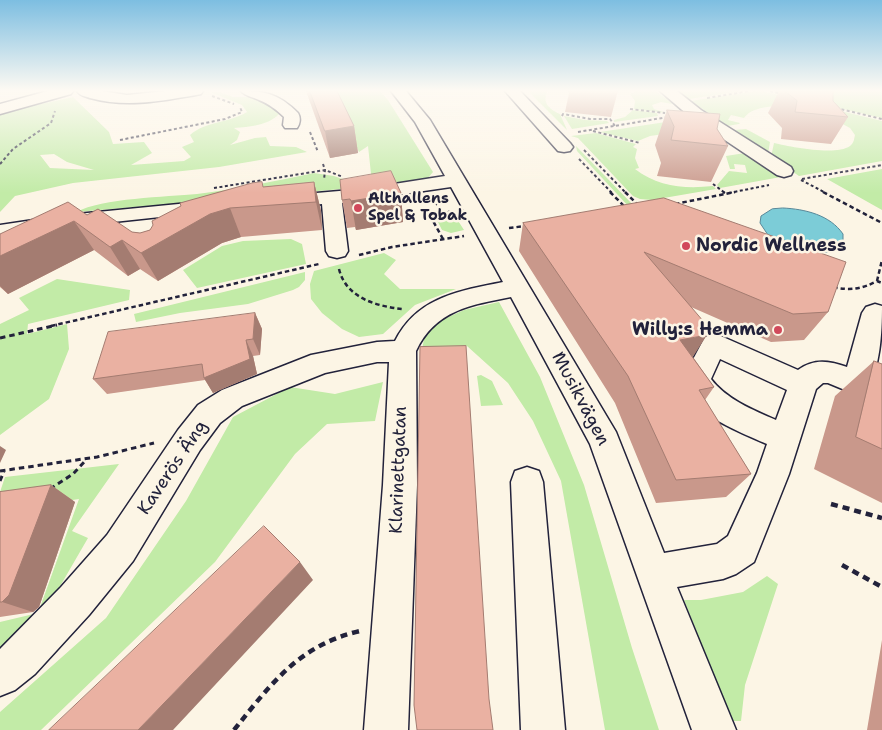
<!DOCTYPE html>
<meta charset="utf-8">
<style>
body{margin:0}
canvas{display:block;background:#fcf5e5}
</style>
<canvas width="882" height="730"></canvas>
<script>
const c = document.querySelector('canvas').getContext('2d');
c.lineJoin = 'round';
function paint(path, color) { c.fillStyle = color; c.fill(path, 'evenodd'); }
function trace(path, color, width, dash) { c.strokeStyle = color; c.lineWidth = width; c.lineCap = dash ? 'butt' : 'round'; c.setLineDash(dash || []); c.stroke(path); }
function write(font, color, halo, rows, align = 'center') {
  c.font = font + ' "Shantell Sans",sans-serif'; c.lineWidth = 5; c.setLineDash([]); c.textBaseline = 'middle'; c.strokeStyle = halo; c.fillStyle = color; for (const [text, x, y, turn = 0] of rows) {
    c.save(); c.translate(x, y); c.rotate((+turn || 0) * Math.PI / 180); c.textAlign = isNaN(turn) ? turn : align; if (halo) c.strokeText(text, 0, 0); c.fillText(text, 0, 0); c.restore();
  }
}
paint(new Path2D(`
 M 312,91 L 380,91 L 388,100 L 433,172 L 427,179 L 388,185 L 372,183 L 368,146 L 359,152 L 337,105 Z
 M 528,91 L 548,91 C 541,102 550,110 560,114 L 567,130 Z
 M 637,91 L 656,91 L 673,104 L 661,102 L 652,105 L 654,109 L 667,113 L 634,109 L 635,101 L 630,94 Z
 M 677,91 L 743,91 L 689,99 Z
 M 755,91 L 763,91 L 794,99 C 779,110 755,103 744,118 L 731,115 L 728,120 L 740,123 L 739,124 L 727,126 L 691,101 Z
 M 813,91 L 882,91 L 882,118 L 809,101 Z
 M 210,92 L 221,92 L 233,97 L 254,97 L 272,106 L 279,114 C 269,125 249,127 234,128 L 240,132 L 237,140 L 230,145 L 255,138 L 266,137 L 270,146 L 296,147 L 307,152 L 219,167 L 73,183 L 15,196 L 0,212 L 0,113 L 73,97 L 109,132 L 113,144 L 144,142 L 152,153 L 131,165 L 184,161 L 191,157 L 182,147 L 194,142 L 190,135 C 206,121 229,123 247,112 L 242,105 ZM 54,154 L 67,162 L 94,170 L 50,168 L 40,155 Z
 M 800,101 L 882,121 L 882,161 L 799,176 L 771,157 L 774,143 C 791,147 836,156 850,146 C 854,143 854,139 855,135 L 850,128 Z
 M 633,110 L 657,113 L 658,116 L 614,122 L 614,120 L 625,117 Z
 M 564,116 L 585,120 L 607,121 L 609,123 L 572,129 Z
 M 679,120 L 671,133 L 650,136 L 638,141 L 600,132 Z
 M 746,129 L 770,142 L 768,154 L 734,130 Z
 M 596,133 L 636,144 L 633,147 L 637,149 L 635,158 L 639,168 L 635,169 C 658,187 685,189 713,186 L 716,189 L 652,200 L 640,199 L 633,196 L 578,138 L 571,136 Z
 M 576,146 L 635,207 L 630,208 L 577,151 Z
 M 745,153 L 781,177 L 720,188 L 717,185 L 729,171 L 747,173 L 745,165 L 734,164 L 735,169 L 730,169 L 726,156 Z
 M 882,169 L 882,210 L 827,179 Z
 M 314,173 L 334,176 L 364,187 L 77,212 C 101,198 167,197 197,194 C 237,189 276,181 314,173 Z
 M 455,216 L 464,230 L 451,233 L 442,230 L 437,220 Z
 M 291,239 L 302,244 L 306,264 L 197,288 L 183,270 L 222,246 L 243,241 Z
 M 384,253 L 396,260 L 384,274 L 400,289 L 456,289 L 415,305 L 383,334 L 359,337 L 342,329 L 322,313 L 311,299 L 310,284 L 314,271 Z
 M 305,272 L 305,280 L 299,287 L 293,290 L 248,304 L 180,313 L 136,322 L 134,314 Z
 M 57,279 L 130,290 L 129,300 L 28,324 L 27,334 L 67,324 L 69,349 L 49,399 L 0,435 L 0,324 L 29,310 L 19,298 Z
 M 499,302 L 540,377 L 584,485 L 632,648 L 659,730 L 605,730 L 561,481 L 533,421 L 508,383 L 467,346 L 421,356 L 426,327 L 464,310 Z
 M 481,375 L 492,381 L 503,405 L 481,406 L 477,376 Z
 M 383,382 L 375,421 L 327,424 L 295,454 L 215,562 L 41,730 L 0,730 L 0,712 L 106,618 L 186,501 L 233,417 L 290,387 L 335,394 Z
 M 119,464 L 72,531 L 88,538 L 48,607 L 0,650 L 0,622 L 38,613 L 79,499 L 7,510 L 0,527 L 0,492 L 5,477 Z
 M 767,576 L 778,584 L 745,685 L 741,721 L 732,721 L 684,600 L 701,600 L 743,592 Z`), '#c2eba7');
const water = new Path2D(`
 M 783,208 C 805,209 830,215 843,234 L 843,245 L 836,251 L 817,253 L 768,235 L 760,223 L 761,216 L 772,209 Z`);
paint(water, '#7cccd7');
trace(water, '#588899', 1);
const minor = new Path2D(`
 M 48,91 L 73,91 L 71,94 L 0,114 L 0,104 Z
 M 77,91 L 101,91 L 127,95 L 166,91 L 203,91 L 201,94 L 196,95 C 161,101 126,108 90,98 C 85,96 80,96 77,91 Z
 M 241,91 C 266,91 279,94 298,113 C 301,118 300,124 297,128 L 285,128 L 283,125 L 284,117 C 277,110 269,104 259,100 C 253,97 245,96 241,91 Z
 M 391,91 L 406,91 L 430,120 L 616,432 L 664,553 L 717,544 L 728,536 L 757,473 L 767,444 C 750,437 711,420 698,407 C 692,400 686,389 682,380 L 705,337 L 714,334 L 723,337 L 798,370 C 814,358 830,361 847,367 L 862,313 L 866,307 L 875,304 L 882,306 C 882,335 880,366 867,392 L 857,395 L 828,383 L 823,383 L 816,389 L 789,474 L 754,562 L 736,574 L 723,579 L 677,587 L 736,730 L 692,730 L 590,444 L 511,297 C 471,305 435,310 416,351 L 417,485 L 408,730 L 364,730 L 383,485 L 389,362 L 377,362 L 325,373 L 242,406 L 220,423 L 200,450 L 133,561 L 89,615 L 35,674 L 15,690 L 0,696 L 0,649 L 61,587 L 107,535 L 178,430 L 198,405 L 222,390 L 311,355 L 377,342 L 395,341 C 417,297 459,291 503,282 L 451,187 L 342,203 L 348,251 L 345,256 L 337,258 L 329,256 L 326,251 L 322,204 L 282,208 L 275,206 L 272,202 L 275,198 L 282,196 L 362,189 L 445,176 L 415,122 ZM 720,359 L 787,390 L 776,420 C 753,410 726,399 711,379 Z
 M 505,91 L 520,91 L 570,143 L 573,147 L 570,151 L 564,152 L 558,151 Z
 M 660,91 L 677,91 L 701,110 L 791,167 L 793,171 L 791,175 L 784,177 L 777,175 L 689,116 Z
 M 209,201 L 216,203 L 219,207 L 216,211 L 67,227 L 0,237 L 0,225 L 67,215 Z
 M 527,467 L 539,471 L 543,482 L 565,730 L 521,730 L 511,482 L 515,471 Z`);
trace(minor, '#22223b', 3);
trace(new Path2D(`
 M 770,91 L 782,94
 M 212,96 L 234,104
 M 707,98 L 749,91
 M 836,108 L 882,119
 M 630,109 L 665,113
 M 562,116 L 563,114 L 590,119 L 610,119 L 615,126
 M 593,131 L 640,143
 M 310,132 L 318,152
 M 578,132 L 668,117
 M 120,140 L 225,119 L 242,112 L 240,107
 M 584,150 L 626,193
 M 579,159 L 612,193
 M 0,164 L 13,149 L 51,123 L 55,111
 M 323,164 L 325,170 L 324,180
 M 802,179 L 882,165
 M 801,180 L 826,193
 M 713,184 L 725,193
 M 214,188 L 325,170 L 343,177
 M 729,193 L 769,185`), '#22223b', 2, [3, 2.5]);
trace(new Path2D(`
 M 610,192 L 625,207
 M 625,192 L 637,204
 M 723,192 L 725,193
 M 823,192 L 882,223
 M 435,201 L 442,213
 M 675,204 L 735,192
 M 509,228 L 526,226
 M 443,239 L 433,221 L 435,217 L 451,211
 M 359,255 L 392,247 L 464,236
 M 339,269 C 346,298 376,306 402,309
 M 877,281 L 882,260
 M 833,287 C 850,291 862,289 877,281 L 882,283
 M 51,326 L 319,264`), '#22223b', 2.5, [4.5, 3]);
trace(new Path2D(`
 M 0,338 L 57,325
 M 0,471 L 97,457 L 154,443
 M 0,481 L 4,471
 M 50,489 L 73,474 L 86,460`), '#22223b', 3, [5.5, 4]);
trace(new Path2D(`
 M 831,504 L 882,518
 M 842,565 L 882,587
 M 234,730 C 271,684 299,645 360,631`), '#22223b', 4.5, [7, 5]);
paint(minor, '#fcf5e5');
paint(new Path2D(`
 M 306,91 L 337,91 L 354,126 L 358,153 L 330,158 Z
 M 568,91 L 618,91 L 611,117 L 565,112 L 569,93 Z
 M 779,91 L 833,91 L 833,101 L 848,117 L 831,144 L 781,139 L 782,128 L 768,113 Z
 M 667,110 L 717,129 L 728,146 L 711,182 L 657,176 L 661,163 L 655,145 Z
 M 314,182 L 321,211 L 322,230 L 241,237 L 222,243 L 158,281 L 140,269 L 128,276 L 94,250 L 8,294 L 0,287 L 0,234 L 87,215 L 132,232 L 140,233 L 150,230 L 263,187 Z
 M 401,193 L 403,222 L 356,230 L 355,227 L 347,228 L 342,200 Z
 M 664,198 L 828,312 L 804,340 L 771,342 L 691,307 L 693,357 L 714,387 L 705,400 L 751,474 L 726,497 L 656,503 L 615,403 L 519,251 L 523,223 Z
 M 255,313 L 262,329 L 260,355 L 253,356 L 257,374 L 213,393 L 205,380 L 107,394 L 93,379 Z
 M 874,361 L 882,364 L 882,503 L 814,469 L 835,396 Z
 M 51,485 L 75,502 L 39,607 L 33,612 L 0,617 L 0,492 Z
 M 882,640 L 882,730 L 867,730 Z`), '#c9988b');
paint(new Path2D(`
 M 354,126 L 358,153 L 330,158 L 325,131 Z
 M 314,182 L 321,211 L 322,230 L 316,202 Z
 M 401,193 L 403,222 L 356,230 L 351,201 Z
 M 230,208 L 241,237 L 222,243 L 158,281 L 141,253 L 210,214 Z
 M 74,221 L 94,250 L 8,294 L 0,286 L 0,256 Z
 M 122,240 L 140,269 L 128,276 L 110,247 Z
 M 255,313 L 262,329 L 260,355 L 253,339 Z
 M 707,335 L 689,363 L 680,340 Z
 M 246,340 L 253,356 L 257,374 L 213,393 L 204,378 Z
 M 0,446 L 6,450 L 0,463 Z
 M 51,485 L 75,502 L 39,607 L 33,612 L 2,602 Z
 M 300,562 L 313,580 L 173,730 L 138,730 Z`), '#a47c71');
const building = new Path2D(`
 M 310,91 L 337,91 L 354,126 L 325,131 Z
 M 785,91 L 833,91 L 833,101 L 848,117 L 795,112 L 797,101 Z
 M 667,110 L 720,114 L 717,129 L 728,146 L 671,140 L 674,127 Z
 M 391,171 L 401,193 L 351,201 L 350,199 L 342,200 L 340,180 Z
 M 262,182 L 263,187 L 314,182 L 316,202 L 230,208 L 210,214 L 141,253 L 122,240 L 110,247 L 74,221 L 0,256 L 0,234 L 68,202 L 87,215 L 98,209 L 132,232 L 140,233 L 150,230 L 153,225 L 152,221 L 181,206 L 180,203 L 252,183 Z
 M 664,198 L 846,262 L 828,312 L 793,314 L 644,252 L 710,329 L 707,335 L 680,340 L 714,387 L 699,390 L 751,474 L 676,480 L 628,376 L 523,223 Z
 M 255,313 L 253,339 L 246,340 L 250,359 L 206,377 L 204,378 L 202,364 L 93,379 L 108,332 Z
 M 466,346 L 489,699 L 493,730 L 417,730 L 414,705 L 420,347 Z
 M 874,361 L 882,364 L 882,449 L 856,437 Z
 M 51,485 L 9,595 L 2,602 L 0,602 L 0,492 Z
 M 264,526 L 300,562 L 138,730 L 49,730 Z`);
paint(building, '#eab1a2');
trace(building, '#a47c71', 1);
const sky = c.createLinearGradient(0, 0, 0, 193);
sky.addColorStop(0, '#7dbee1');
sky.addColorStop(0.47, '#fefaf3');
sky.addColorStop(1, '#fefaf300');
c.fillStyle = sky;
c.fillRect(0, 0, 882, 193);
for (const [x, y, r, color] of [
 [358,208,5,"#d1495b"],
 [686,246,5,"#d1495b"],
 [778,330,5,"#d1495b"]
]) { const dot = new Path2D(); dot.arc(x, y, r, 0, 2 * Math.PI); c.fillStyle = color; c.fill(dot); trace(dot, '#fcf5e5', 2); }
write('bold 15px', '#22223b', '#fcf5e5', [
 ["Althallens",368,199],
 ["Spel & Tobak",368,216]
], 'left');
write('bold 18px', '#22223b', '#fcf5e5', [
 ["Nordic Wellness",696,246],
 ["Willy:s Hemma",768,330,"right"]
], 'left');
write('18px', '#22223b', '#fcf5e5', [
 ["Musikvägen",580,399,62],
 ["Kaverös Äng",173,468,-56],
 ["Klarinettgatan",399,470,-88]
]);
</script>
